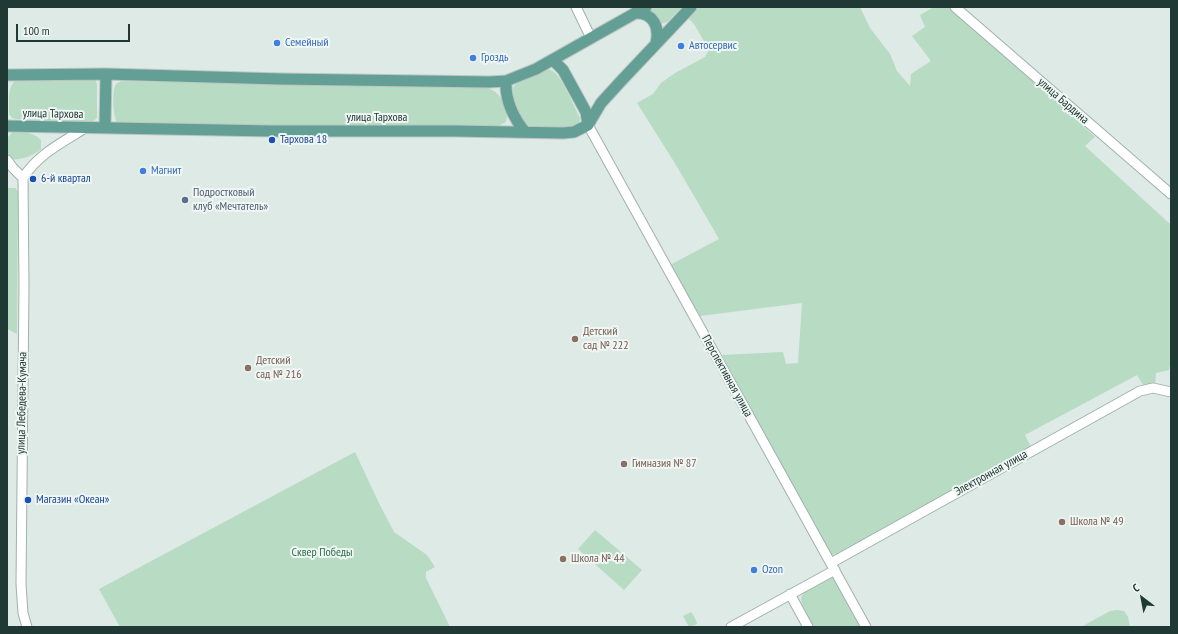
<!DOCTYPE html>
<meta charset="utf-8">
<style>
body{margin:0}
#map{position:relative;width:1178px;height:634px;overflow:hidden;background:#deeae5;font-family:"PT Sans Narrow",sans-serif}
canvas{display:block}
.frame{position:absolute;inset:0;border:8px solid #203934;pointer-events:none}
.north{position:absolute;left:1122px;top:578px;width:40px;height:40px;-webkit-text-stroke:3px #eff6f3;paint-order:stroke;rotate:328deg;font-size:11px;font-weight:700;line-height:16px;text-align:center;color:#203934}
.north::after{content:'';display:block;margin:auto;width:14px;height:18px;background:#203934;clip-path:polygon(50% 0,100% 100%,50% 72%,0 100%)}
.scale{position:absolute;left:16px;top:24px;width:114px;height:18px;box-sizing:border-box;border:2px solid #203934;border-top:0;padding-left:5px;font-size:12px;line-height:14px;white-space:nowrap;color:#203934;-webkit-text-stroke:3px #eff6f3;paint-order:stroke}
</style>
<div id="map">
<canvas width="1178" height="634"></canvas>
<div class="frame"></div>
<div class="north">С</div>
<div class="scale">100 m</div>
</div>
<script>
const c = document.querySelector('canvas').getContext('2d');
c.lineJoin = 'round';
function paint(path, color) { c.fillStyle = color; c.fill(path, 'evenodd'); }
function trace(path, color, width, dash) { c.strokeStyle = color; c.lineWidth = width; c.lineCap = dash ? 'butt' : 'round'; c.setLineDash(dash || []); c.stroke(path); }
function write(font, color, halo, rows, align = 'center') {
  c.font = font + ' "PT Sans Narrow",sans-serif'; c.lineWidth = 4; c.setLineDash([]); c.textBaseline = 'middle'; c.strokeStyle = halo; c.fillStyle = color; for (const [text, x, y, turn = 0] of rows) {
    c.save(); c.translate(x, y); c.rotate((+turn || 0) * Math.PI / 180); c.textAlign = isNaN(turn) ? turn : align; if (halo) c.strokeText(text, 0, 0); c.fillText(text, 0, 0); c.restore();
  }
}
paint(new Path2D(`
 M 654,7 L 682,7 L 667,22 L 661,24 C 656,21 651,16 651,10 Z
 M 699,7 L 860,7 L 870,28 L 890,54 L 897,71 L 910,86 L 911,74 L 931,61 L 912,36 L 925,27 L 920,15 L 934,7 L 948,7 L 1056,101 L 1095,137 L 1085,146 L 1171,225 L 1171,359 L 1169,370 L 1156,373 L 1155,385 L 1149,384 L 1143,385 L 1137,375 L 1025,435 L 1031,447 L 839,553 L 833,555 L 828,551 L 722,355 L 783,352 L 786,364 L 798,363 L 802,303 L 700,316 L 670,265 L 719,239 L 676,165 L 637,103 L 653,94 L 661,83 L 675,73 L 705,57 L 709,50 L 694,24 L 688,18 Z
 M 541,69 C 546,69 550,69 554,72 C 563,79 574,106 580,118 L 579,125 L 574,127 C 565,128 542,130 534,129 C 523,126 507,97 513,88 C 516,81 534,73 541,69 Z
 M 95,79 L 97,84 L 97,118 L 92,122 L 17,119 L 12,118 L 9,114 C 10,104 6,85 17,80 Z
 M 122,81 L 486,88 C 500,90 510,109 506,122 L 498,126 L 127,125 L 117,122 C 113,116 112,93 115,86 C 116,83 119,82 122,81 Z
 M 13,132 C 23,132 34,132 41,140 L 41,149 C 35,155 19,161 10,159 L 7,153 L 8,137 Z
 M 8,188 L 15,188 L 18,191 L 17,334 L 7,329 Z
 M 355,452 L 379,503 L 394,532 L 427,555 L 435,567 L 426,572 L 426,578 L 450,627 L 120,627 L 99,589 Z
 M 595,530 L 642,570 L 624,590 L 578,549 Z
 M 830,576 L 834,578 L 863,627 L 813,627 C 794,592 797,595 830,576 Z
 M 1117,610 L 1124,611 L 1128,617 L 1130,627 L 1081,627 L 1110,611 Z
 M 691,612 L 695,618 L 697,624 L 689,627 L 683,616 Z`), '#b7dbc3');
const minor = new Path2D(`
 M 576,7 L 591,38
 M 955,7 L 1171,194
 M 588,125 L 866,627
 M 7,160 L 13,168 L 23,178
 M 831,563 L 1140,391 L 1153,388 L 1171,392
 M 790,594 L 808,627
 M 27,627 L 23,613 L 21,584 L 24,286 L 23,178 C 38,154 63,142 87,127
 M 731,627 L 835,570`);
const major = new Path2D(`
 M 635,13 C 653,12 660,27 656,43
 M 553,60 L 563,70 L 586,112 L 588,125
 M 7,75 L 106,74 L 281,79 L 490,82 L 506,81 L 536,69 L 646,7
 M 506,81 C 505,100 513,117 525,132
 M 7,126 L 272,131 L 455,131 L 563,133 L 574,132 L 588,125 L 601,103 L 622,80 L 691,7
 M 105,127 L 106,74`);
trace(minor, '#a1b1ac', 11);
trace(major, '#bcc4c2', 13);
trace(minor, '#fff', 9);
trace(major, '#639f94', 11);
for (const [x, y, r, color] of [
 [277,43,4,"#3f7fe0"],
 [681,46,4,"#3f7fe0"],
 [473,58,4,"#3f7fe0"],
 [272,140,4,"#1a4fb4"],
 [143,171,4,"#3f7fe0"],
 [33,179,4,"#1a4fb4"],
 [185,200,4,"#5c6f8a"],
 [575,339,4,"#8d6e63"],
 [248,368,4,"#8d6e63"],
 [624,464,4,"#8d6e63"],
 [28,500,4,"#1a4fb4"],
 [1062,522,4,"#8d6e63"],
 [563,559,4,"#8d6e63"],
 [754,570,4,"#3f7fe0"]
]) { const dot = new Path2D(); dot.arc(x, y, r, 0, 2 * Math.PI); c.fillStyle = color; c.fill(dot); trace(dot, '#eff6f3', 1.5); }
write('12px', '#366cbe', '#eff6f3', [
 ["Семейный",285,43],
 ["Автосервис",689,46],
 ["Гроздь",481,58],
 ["Магнит",151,171],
 ["Ozon",762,570]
], 'left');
write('12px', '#203934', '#eff6f3', [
 ["улица Бардина",1063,101,41],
 ["улица Тархова",53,114,1],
 ["улица Тархова",377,118],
 ["Перспективная улица",727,376,61],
 ["улица Лебедева-Кумача",22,403,-89],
 ["Электронная улица",991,473,-29]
]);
write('12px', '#164399', '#eff6f3', [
 ["Тархова 18",280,140],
 ["6-й квартал",41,179],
 ["Магазин «Океан»",36,500]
], 'left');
write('12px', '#4e5e75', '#eff6f3', [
 ["Подростковый",193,193],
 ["клуб «Мечтатель»",193,207]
], 'left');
write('12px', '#785e54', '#eff6f3', [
 ["Детский",583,332],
 ["сад № 222",583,346],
 ["Детский",256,361],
 ["сад № 216",256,375],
 ["Гимназия № 87",632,464],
 ["Школа № 49",1070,522],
 ["Школа № 44",571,559]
], 'left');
write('12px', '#2b6f4a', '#eff6f3', [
 ["Сквер Победы",322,553]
]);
</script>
